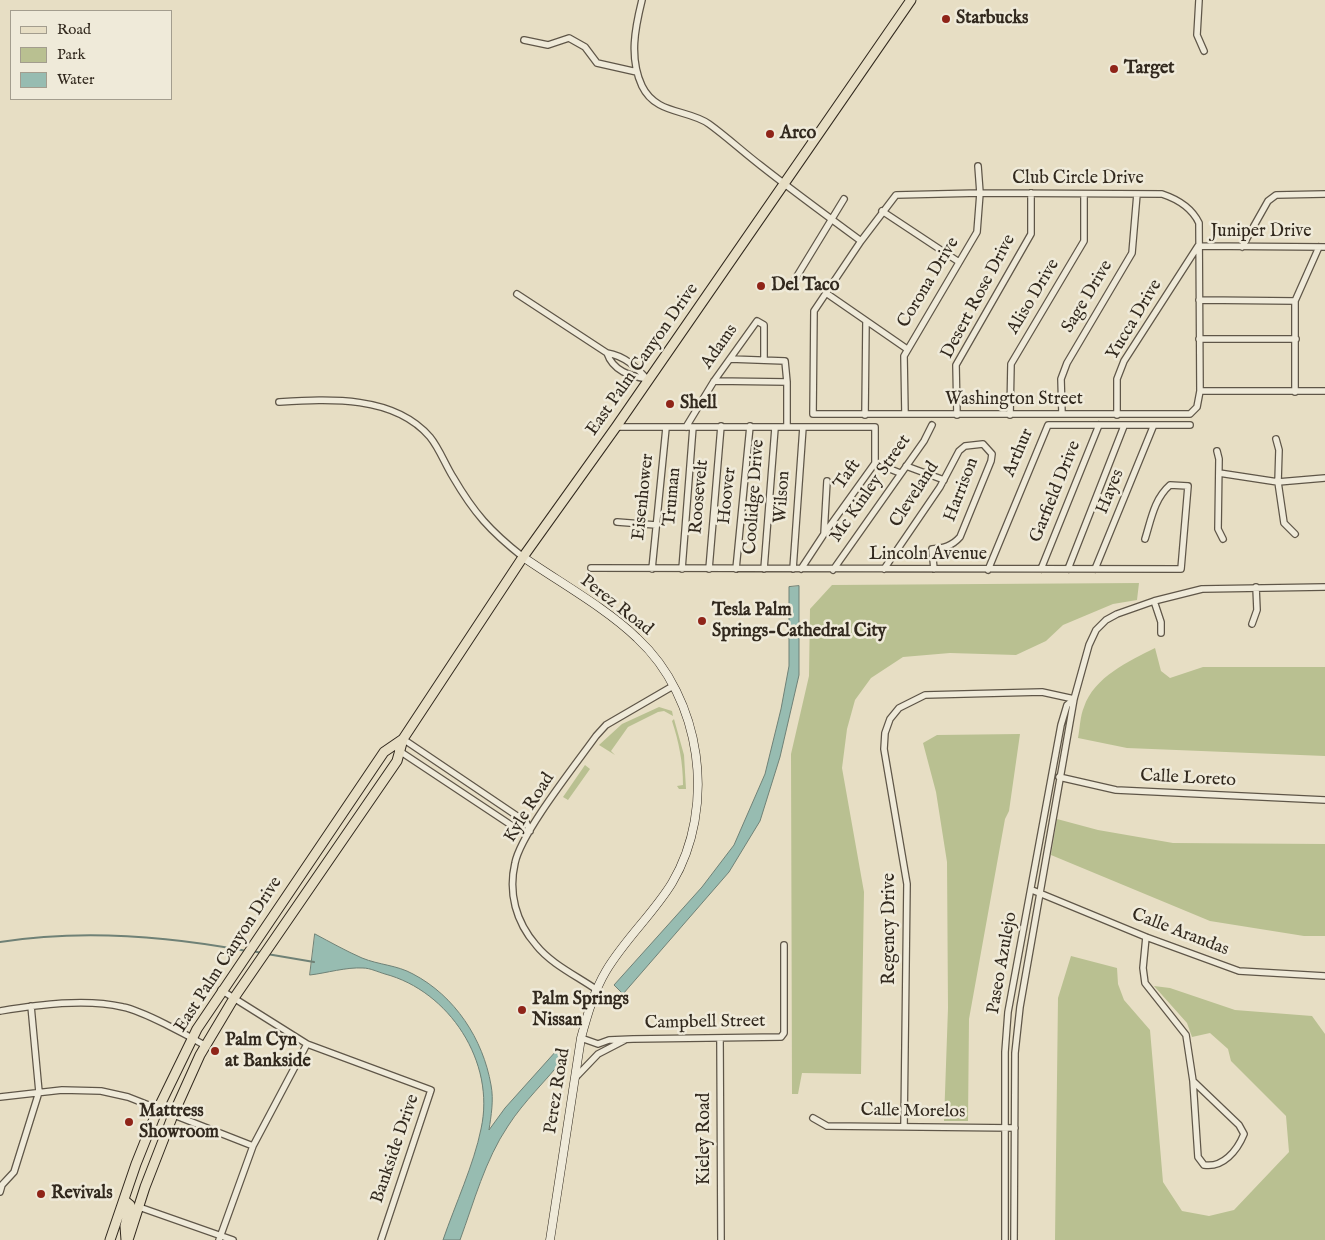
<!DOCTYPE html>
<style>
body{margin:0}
#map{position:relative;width:1325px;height:1240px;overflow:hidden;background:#e7dec4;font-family:"IM FELL English",serif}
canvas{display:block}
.legend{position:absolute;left:10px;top:10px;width:162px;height:90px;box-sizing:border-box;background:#efead9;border:1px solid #a39d8e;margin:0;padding:6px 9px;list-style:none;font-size:15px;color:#32291e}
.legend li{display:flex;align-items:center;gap:10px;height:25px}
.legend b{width:25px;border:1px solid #a39d8e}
</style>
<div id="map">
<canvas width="1325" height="1240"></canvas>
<ul class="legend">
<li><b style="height:6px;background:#e7dec4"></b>Road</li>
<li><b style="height:14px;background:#b9c091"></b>Park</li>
<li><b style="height:14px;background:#97bcb1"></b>Water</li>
</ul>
</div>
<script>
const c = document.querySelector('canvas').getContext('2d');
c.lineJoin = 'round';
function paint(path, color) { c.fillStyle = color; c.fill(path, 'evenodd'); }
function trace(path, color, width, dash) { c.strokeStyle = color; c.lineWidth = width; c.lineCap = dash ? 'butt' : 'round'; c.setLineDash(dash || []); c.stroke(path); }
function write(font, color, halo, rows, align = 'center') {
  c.font = font + ' "IM FELL English",serif'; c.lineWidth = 5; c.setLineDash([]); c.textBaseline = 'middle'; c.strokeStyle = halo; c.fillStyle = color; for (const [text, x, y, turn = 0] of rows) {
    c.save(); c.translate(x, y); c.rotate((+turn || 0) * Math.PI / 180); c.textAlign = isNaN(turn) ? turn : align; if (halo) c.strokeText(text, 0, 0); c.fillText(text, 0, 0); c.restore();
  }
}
paint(new Path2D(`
 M 1139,583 L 1137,600 L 1113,604 L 1063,625 L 1046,641 L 1016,655 L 950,653 L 903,657 L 871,678 L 855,700 L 847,729 L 842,768 L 864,892 L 861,1074 L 802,1073 L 798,1094 L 792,1094 L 791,754 L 809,676 L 810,609 L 832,585 Z
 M 1155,648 L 1161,671 L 1170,678 L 1203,667 L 1325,667 L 1325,756 L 1127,748 L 1078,738 C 1080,728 1080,716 1084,707 C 1094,677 1129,661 1155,648 Z
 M 659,707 L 672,711 L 673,716 L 664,711 L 658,712 L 628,727 L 611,751 L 615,755 L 599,745 L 622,724 Z
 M 674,719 L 684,755 L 686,789 L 679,789 L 677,786 L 683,785 C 683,763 679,742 672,721 Z
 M 1020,734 L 1009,811 L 1005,819 L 969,1019 L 968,1121 L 944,1121 L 948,1008 L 947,862 L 936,792 L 923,743 L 937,735 Z
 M 585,765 L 590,769 L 568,800 L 563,797 Z
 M 1057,819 L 1098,830 L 1173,843 L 1325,844 L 1325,936 L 1304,936 L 1210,921 L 1051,855 Z
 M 1071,956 L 1117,968 L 1118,984 L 1124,1000 L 1150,1030 L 1163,1182 L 1182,1211 L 1209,1216 L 1234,1210 L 1289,1152 L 1286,1116 L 1231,1061 L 1228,1049 L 1210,1033 L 1192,1037 L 1187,1023 L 1154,986 L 1170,988 L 1235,1010 L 1312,1016 L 1325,1034 L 1325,1240 L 1055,1240 L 1058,998 Z`), '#b9c091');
const water = new Path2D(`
 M 799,586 L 799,675 L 780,757 L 760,821 L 729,872 L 623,994 L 614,985 L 702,887 L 734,845 L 765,774 L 781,709 L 789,666 L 789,587 Z
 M 315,934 C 330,942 346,951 362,958 C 379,965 397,965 413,974 C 455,996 483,1039 491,1085 C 494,1100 491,1116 489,1130 L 505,1108 L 557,1050 L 564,1058 C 546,1081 524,1101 508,1126 C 485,1160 474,1202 460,1240 L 443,1240 C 455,1205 474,1164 481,1129 C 496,1062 449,991 385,974 C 378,972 370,968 363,968 C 346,967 327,973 310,975 Z`);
paint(water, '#97bcb1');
trace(water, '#6f8176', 1);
trace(new Path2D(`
 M 0,942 C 81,929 167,936 247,951
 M 252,951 L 262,953
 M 267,954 L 314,962`), '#6f8176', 2);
const minor = new Path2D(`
 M 642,0 C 635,28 629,58 642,86 C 656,115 688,109 709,124 C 727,137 743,152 760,165 C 793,191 827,216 861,241
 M 1199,0 L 1197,35 L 1204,51
 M 524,40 L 548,45 L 569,38 L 585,47 L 597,63 L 637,72
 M 980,193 L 1162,194 C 1177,199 1192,208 1199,223 L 1200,391 L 1197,407 L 1190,414 L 813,414 L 814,311 L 861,241 L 896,195 Z
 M 882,211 L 959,262
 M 1242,247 L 1268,201 L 1276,195 L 1325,194
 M 794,281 L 844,199
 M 826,293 L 907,349
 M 517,294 L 607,353 C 625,356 636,367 648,380
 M 1199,300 L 1295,301
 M 1199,339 L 1296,339
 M 607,353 C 613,371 630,376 647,379
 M 730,359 L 785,361 L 787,382
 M 714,381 L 787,382 L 787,427
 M 1200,391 L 1325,391
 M 1295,392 L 1295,301 L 1319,247
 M 279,402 C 329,399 394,395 430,437 C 439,448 445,464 453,477 C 474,513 490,531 523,557
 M 905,414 L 904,356 L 977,232 L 980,193 L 978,166
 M 1062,414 L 1061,379 L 1067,363 L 1132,253 L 1137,194
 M 865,415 L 866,322
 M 957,415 L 956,365 L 1031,234 L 1031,193
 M 1010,415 L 1011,364 L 1084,241 L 1084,194
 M 1117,415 L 1117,379 L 1124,361 L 1198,246 L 1325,247
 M 616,427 L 875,427 L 875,463 L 824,534
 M 686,427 L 714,381 L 757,321 L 764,325 L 764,360
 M 1276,439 L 1279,450 L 1278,482 L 1284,523 L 1295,534
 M 1217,451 L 1219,459 L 1218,529 L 1223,539
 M 875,463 L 900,473
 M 906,466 L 944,480
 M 1219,473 L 1278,482 L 1325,478
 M 617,522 L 656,525
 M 591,568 L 1181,569 L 1188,486 L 1170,485 C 1154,499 1151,520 1145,539
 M 652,569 L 666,428
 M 682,569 L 693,427
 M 709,569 L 721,426
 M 736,569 L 750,426
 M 764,569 L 775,428
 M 793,569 L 803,427
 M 801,569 L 824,534 L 827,481
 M 884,569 L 940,487 L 959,451 L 965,446 L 983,444 L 992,454 L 991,461 L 960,537 C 952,546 944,548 932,549 L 934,569
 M 1041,569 L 1099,425
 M 1068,569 L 1124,426
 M 1095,569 L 1153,427
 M 833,570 L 924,441 L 932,425
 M 988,570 L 1048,425 L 1190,425
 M 1154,601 L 1161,622 L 1161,633
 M 1252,624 L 1257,610 L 1256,587
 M 398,750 L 520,831 L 530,831 L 526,822 L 403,739
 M 1059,777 L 1116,790 L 1325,800
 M 1032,890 L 1146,937 L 1239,971 L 1325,976
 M 1146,937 L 1143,968 L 1145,983 L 1186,1035 L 1193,1081
 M 221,990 L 307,1044 L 431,1090 L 381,1240
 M 597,990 C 577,976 551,964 536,945 C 516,922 508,893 515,863 C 521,833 576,764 596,736 L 606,725 L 673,686
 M 0,1011 C 39,1005 84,998 123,1007 C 143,1011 187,1035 206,1046
 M 581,1038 L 598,1044 L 609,1040 L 633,1039 L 781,1037 L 784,1033 L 784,945
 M 720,1039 L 721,1240
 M 575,1078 L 598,1054 L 625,1040
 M 1193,1081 L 1239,1125 L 1244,1134 C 1237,1151 1223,1168 1204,1165 L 1198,1157 Z
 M 0,1097 L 62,1090 L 101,1091 L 128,1097 L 253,1146
 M 813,1118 L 827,1126 L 1015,1128
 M 904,1127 L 907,884 L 884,749 L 885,733 L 890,719 L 899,708 L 925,695 L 1042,692 L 1074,699
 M 0,1192 L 2,1185 L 14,1172 L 39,1092 L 31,1006
 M 139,1207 L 233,1240
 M 219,1240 L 253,1146 L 307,1044
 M 1005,1240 L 1005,1052 L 1008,1012 L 1061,725 L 1067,705 L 1074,699
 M 1014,1240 L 1015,1053 L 1020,1007 L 1074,699 L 1089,645 L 1096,630 L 1106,620 L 1117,614 L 1154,601 L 1202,589 L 1325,587`);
const secondary = new Path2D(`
 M 523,557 C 559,582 606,608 637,638 C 702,698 717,807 672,883 C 653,914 625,939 606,971 C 594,991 587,1016 581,1038 L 550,1240`);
const primary = new Path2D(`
 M 124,1200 L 130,1205 L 125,1226 L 126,1240
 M 110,1240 L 136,1164 L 158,1109 L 197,1029 L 384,752 L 403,739
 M 128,1240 L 145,1187 L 173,1115 L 200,1055 L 234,998 L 397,761 L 403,739 L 523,557 L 616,427 L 911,0`);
trace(minor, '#5f5648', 8);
trace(secondary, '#32291e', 9);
trace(primary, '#32291e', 11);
trace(minor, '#efead9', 5.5);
trace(secondary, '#efead9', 8);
trace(primary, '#e7dec4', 9);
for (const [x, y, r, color] of [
 [946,19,5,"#8f2418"],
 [1114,69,5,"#8f2418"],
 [770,134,5,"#8f2418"],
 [761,286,5,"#8f2418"],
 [670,404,5,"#8f2418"],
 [702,621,5,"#8f2418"],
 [522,1010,5,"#8f2418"],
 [215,1051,5,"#8f2418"],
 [129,1122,5,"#8f2418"],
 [41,1194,5,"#8f2418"]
]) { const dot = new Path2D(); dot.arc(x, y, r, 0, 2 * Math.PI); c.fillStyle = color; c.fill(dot); trace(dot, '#efead9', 2); }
write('bold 18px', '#32291e', '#efead9', [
 ["Starbucks",956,19],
 ["Target",1124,69],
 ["Arco",780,134],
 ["Del Taco",771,286],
 ["Shell",680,404],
 ["Tesla Palm",712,611],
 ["Springs-Cathedral City",712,632],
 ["Palm Springs",532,1000],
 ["Nissan",532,1021],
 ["Palm Cyn",225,1041],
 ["at Bankside",225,1062],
 ["Mattress",139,1112],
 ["Showroom",139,1133],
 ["Revivals",51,1194]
], 'left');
write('18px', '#32291e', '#efead9', [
 ["Club Circle Drive",1078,179],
 ["Juniper Drive",1261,232],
 ["Corona Drive",929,283,-59],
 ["Desert Rose Drive",979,297,-62],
 ["Aliso Drive",1034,297,-59],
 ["Sage Drive",1088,297,-59],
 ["Yucca Drive",1135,320,-59],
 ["Adams",720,347,-55],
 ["East Palm Canyon Drive",643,360,-55],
 ["Washington Street",1014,400],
 ["Arthur",1019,453,-67],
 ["Taft",848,475,-55],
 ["Mc Kinley Street",871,489,-55],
 ["Harrison",962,490,-69],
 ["Garfield Drive",1056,492,-68],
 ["Hayes",1111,492,-68],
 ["Cleveland",915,495,-57],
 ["Hoover",728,496,-84],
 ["Eisenhower",644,497,-84],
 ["Truman",673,497,-85],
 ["Roosevelt",700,497,-85],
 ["Coolidge Drive",755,497,-86],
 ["Wilson",783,497,-86],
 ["Lincoln Avenue",928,555],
 ["Perez Road",616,606,38],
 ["Calle Loreto",1188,779,3],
 ["Kyle Road",530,808,-58],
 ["Regency Drive",890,929,-90],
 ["Calle Arandas",1180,933,21],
 ["East Palm Canyon Drive",229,955,-57],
 ["Paseo Azulejo",1003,963,-80],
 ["Campbell Street",705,1023,-1],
 ["Perez Road",558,1091,-81],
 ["Calle Morelos",913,1112,1],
 ["Kieley Road",705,1139,-90],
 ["Bankside Drive",396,1149,-71]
]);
</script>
